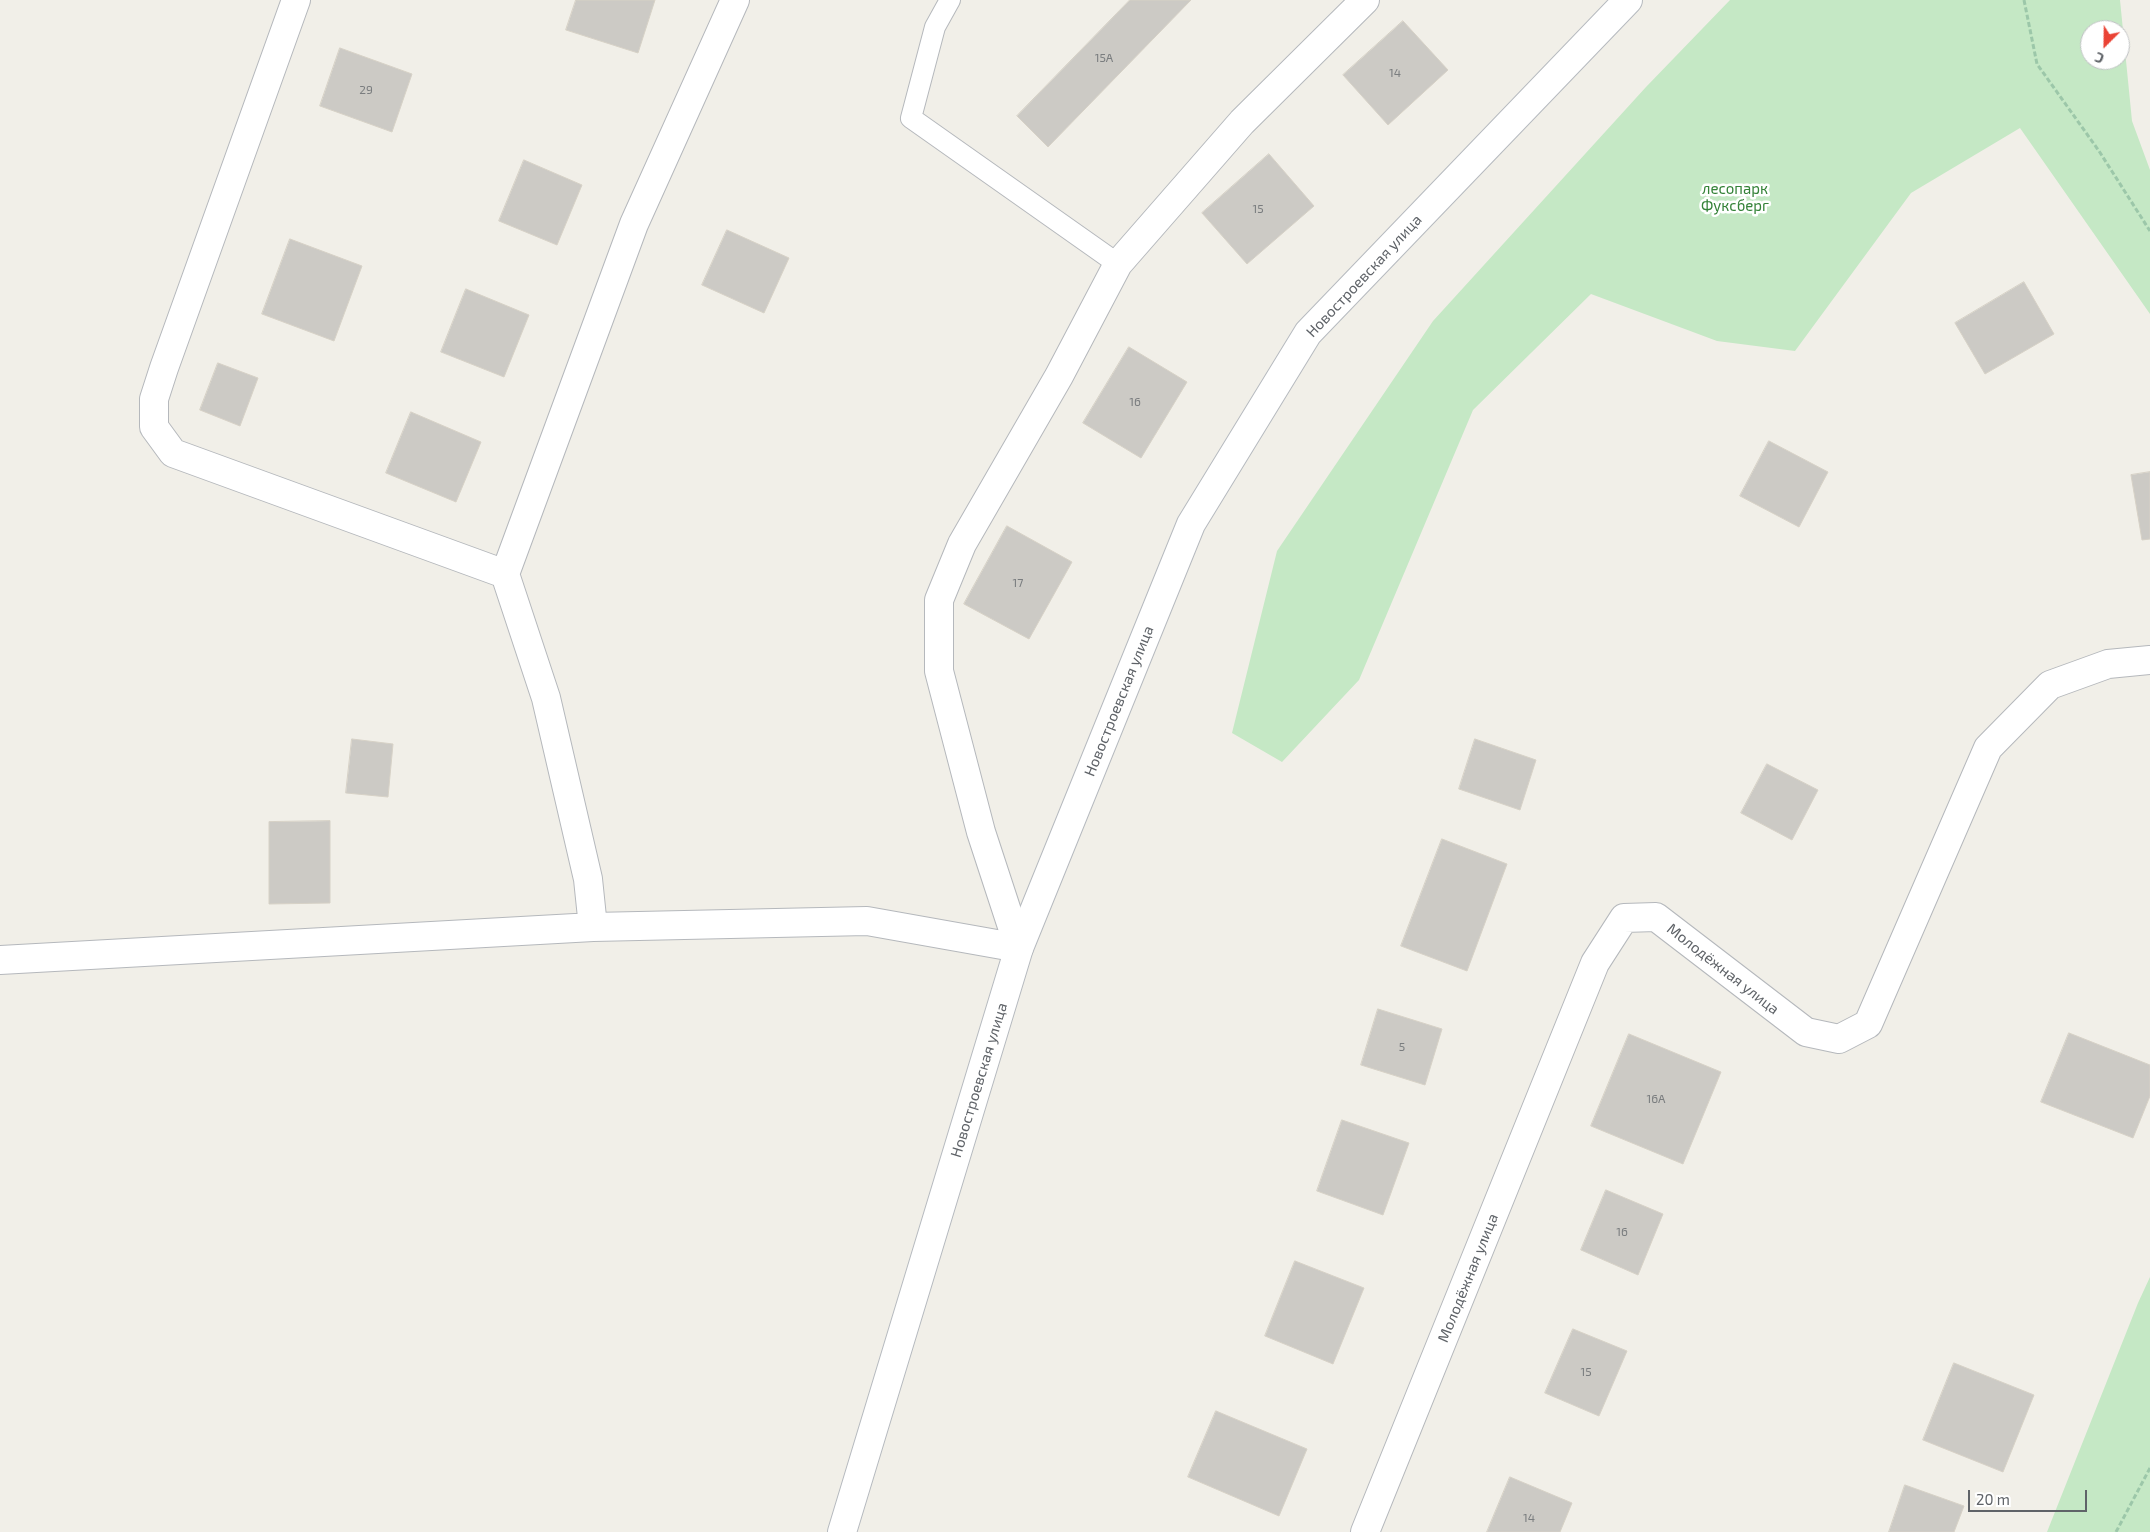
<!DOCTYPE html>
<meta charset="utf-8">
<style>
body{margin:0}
#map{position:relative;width:2150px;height:1532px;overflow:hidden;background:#f1efe8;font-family:"Exo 2",sans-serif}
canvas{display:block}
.north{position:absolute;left:2080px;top:20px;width:50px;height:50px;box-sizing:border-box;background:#fff;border:1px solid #bfc1c3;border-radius:50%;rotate:203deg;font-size:14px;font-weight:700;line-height:20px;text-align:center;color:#5f6368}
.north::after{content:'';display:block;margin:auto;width:18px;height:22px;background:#ea4335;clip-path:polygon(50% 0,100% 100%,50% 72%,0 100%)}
.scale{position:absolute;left:1968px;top:1490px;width:119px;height:22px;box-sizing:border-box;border:2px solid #5f6368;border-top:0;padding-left:6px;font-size:15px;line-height:18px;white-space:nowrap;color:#5f6368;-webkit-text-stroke:4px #fff;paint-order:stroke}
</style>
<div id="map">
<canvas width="2150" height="1532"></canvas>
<div class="north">С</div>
<div class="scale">20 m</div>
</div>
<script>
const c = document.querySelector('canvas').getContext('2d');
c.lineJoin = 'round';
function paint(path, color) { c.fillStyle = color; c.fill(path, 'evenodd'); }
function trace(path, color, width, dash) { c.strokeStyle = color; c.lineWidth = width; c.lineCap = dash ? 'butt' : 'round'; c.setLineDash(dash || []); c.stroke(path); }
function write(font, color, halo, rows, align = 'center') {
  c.font = font + ' "Exo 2",sans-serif'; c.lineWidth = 5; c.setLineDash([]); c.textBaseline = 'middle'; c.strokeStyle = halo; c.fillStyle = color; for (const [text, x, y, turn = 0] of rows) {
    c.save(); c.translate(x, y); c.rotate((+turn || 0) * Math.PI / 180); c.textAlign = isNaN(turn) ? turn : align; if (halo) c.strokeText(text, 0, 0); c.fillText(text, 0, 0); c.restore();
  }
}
paint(new Path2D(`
 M 1730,0 L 2120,0 L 2132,121 L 2150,170 L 2150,314 L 2020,128 L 1911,193 L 1795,351 L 1717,341 L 1591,294 L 1473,410 L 1359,680 L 1282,762 L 1232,733 L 1277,551 L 1433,321 L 1646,87 ZM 2090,30 L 2120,30 L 2120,60 L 2090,60 Z
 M 2150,1277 L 2150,1532 L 2047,1532 L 2138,1303 Z`), '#c5e8c5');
const building = new Path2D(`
 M 576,0 L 655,0 L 638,53 L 566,30 Z
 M 1130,0 L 1191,0 L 1048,147 L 1017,116 Z
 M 1403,21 L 1448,70 L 1388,125 L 1343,75 Z
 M 340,48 L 412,74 L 392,132 L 320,106 Z
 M 1269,154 L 1314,206 L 1247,264 L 1202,213 Z
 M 524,160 L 582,185 L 557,245 L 499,221 Z
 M 727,230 L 789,258 L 764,313 L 702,285 Z
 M 290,239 L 362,266 L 334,341 L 262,314 Z
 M 2024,282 L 2054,334 L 1985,374 L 1955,323 Z
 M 466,289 L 529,315 L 504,377 L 441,352 Z
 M 1129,347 L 1187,382 L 1141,458 L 1083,423 Z
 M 218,363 L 258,378 L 240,426 L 200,410 Z
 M 411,412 L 481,442 L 456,502 L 386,473 Z
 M 1769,441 L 1828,472 L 1799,527 L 1740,496 Z
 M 2150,472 L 2150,539 L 2142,540 L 2131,475 Z
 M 1007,526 L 1072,562 L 1029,639 L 964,604 Z
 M 352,739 L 393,744 L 388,797 L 346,793 Z
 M 1475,739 L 1536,760 L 1520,810 L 1459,789 Z
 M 1767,764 L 1818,790 L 1792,840 L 1741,813 Z
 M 330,821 L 330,903 L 269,904 L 269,822 Z
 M 1442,839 L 1507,864 L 1467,971 L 1401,946 Z
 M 1378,1009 L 1442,1029 L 1425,1085 L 1361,1065 Z
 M 2069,1033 L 2150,1065 L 2150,1096 L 2133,1138 L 2041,1102 Z
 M 1629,1034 L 1721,1072 L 1683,1164 L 1591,1126 Z
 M 1342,1120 L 1409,1143 L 1383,1215 L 1317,1191 Z
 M 1606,1190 L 1663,1214 L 1638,1275 L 1581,1250 Z
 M 1295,1261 L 1364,1288 L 1333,1364 L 1265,1336 Z
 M 1573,1329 L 1627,1351 L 1599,1416 L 1545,1393 Z
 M 1954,1363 L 2034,1395 L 2003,1472 L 1923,1440 Z
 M 1216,1411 L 1307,1449 L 1279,1516 L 1188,1477 Z
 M 1510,1477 L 1572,1503 L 1560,1532 L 1487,1532 Z
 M 1905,1485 L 1964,1506 L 1954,1532 L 1889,1532 Z`);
paint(building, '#cccac5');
trace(building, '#d6d1c6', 1);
const lane = new Path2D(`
 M 950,0 L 935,27 L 911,118 L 1118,264`);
const street = new Path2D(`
 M 296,0 L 164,368 L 154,399 L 154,427 L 173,453 L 505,574
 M 593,927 L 588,879 L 546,698 L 505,574 L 634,224 L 735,0
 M 0,960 L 593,927 L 867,921 L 1019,948 L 981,832 L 939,671 L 939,600 L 962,544 L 1059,376 L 1118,264 L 1242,122 L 1365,0
 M 1365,1532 L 1595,963 L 1624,918 L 1656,917 L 1806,1032 L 1839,1039 L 1868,1024 L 1988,748 L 2050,685 L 2108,664 L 2150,660`);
const secondary = new Path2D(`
 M 842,1532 L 1019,948 L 1191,524 L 1308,333 L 1628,0`);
trace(lane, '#b5b8bc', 22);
trace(street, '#b5b8bc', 30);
trace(secondary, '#b6babf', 30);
trace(new Path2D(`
 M 2024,0 L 2037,64 L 2099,151 L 2150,231
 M 2116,1532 L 2150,1468`), '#9cc7a9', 3, [5, 2.5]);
trace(lane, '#fff', 20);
trace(street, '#fff', 28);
trace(secondary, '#fff', 28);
write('12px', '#7a7d7f', null, [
 ["15А",1104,58],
 ["14",1395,73],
 ["29",366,90],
 ["15",1258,209],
 ["16",1135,402],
 ["17",1018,583],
 ["5",1402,1047],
 ["16А",1656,1099],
 ["16",1622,1232],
 ["15",1586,1372],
 ["14",1529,1518]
]);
write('15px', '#348238', '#fff', [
 ["лесопарк",1735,189],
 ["Фуксберг",1735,206]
]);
write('15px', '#5f6368', '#fff', [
 ["Новостроевская улица",1364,276,-47],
 ["Новостроевская улица",1119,701,-68],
 ["Молодёжная улица",1723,969,38],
 ["Новостроевская улица",979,1080,-73],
 ["Молодёжная улица",1468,1278,-68]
]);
</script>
